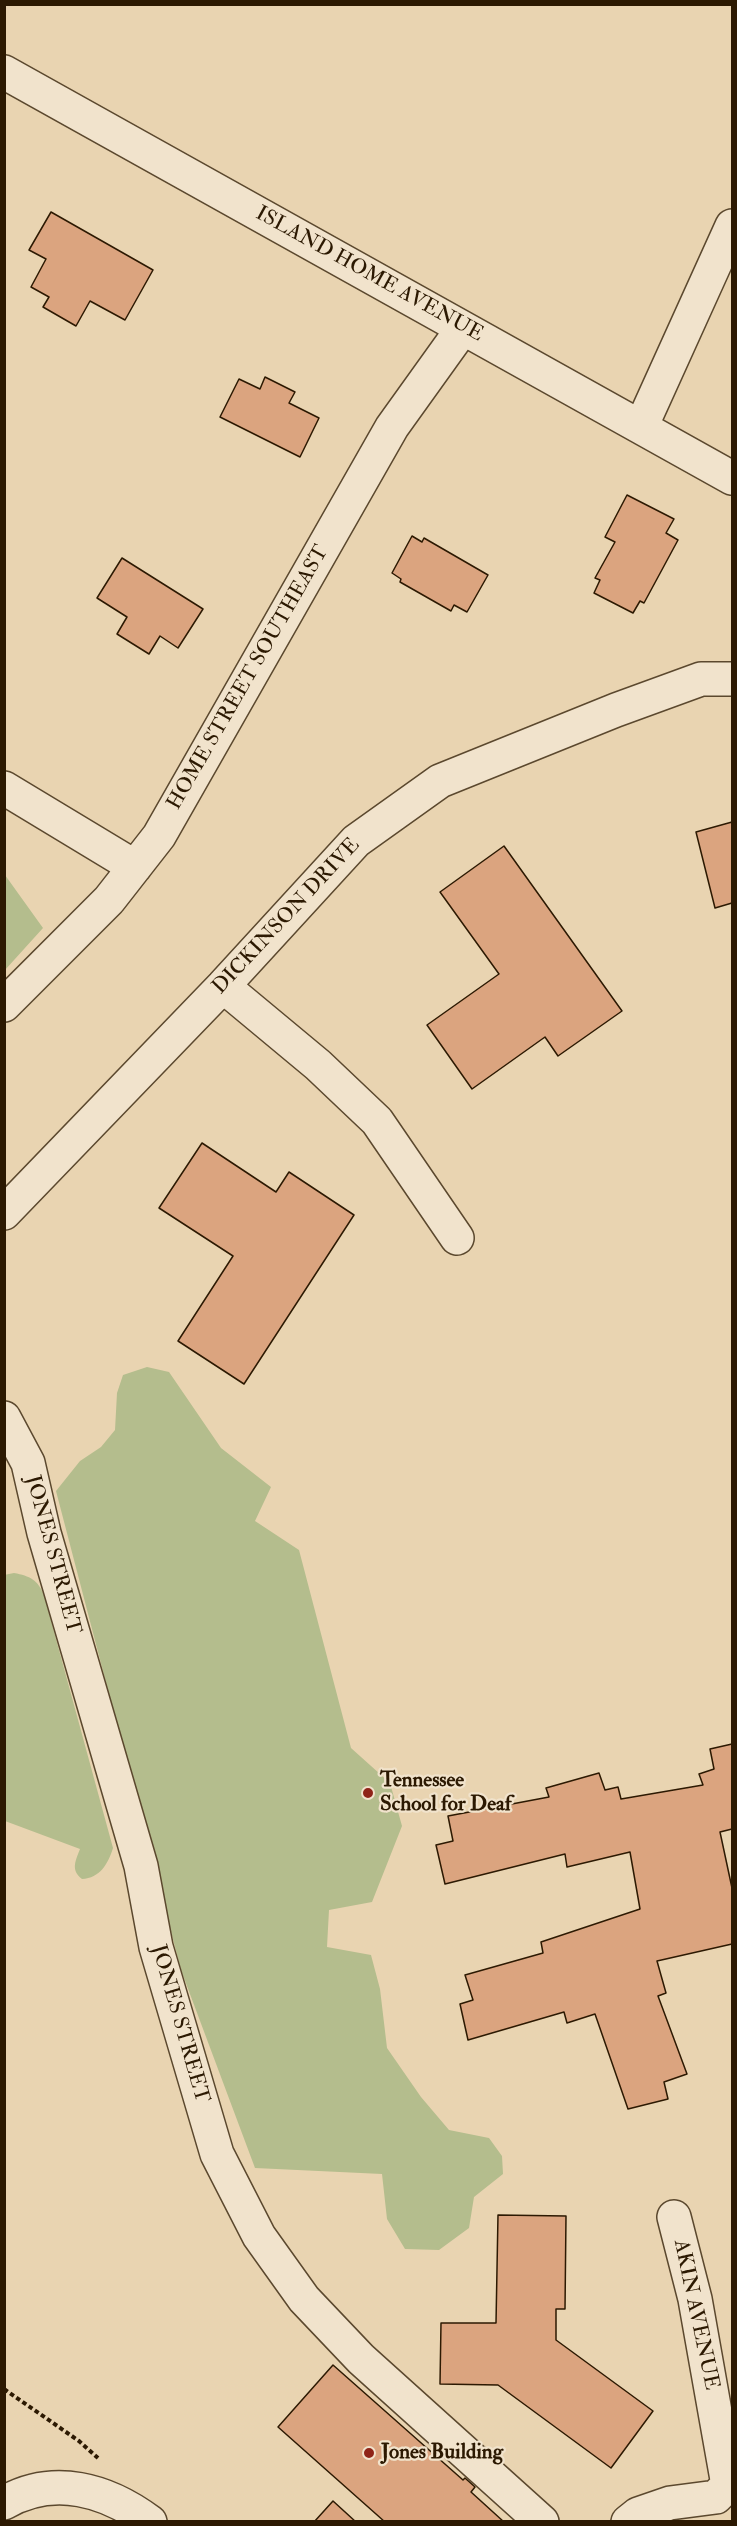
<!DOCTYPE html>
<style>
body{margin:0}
#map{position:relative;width:737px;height:2526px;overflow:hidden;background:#e9d4b1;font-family:"IM FELL Double Pica",serif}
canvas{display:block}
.frame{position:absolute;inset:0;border:6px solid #2c1902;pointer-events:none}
</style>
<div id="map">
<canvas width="737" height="2526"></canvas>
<div class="frame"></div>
</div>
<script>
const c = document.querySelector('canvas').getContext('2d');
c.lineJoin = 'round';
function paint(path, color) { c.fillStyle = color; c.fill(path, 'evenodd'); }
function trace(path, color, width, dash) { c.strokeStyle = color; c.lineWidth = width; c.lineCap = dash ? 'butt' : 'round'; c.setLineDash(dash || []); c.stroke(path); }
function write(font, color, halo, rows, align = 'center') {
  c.font = font + ' "IM FELL Double Pica",serif'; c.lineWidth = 4.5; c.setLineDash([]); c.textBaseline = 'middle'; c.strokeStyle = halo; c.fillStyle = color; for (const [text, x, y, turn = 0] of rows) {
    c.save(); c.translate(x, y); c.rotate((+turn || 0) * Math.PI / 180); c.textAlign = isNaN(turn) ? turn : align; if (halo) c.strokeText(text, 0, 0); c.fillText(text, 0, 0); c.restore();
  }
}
paint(new Path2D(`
 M 5,875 L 43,928 L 5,970 L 4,970 Z
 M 147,1367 L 169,1372 L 221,1448 L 271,1487 L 255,1521 L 299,1550 L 351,1748 L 390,1783 L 402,1826 L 372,1902 L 329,1910 L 327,1947 L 371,1955 L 380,1989 L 387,2048 L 421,2097 L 449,2130 L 489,2138 L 502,2156 L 503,2174 L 474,2197 L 469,2228 L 439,2250 L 405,2249 L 387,2219 L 382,2174 L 255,2168 L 181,1970 L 56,1491 L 80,1461 L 101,1447 L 115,1430 L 117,1393 L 123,1375 Z
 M 14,1573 C 30,1576 38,1580 44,1595 L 113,1848 C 108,1864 100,1878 82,1879 C 70,1870 76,1860 80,1849 L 5,1821 L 4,1575 Z`), '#b4bd8d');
const building = new Path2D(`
 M 51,212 L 153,270 L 125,320 L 90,301 L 76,326 L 43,307 L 49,297 L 31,287 L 46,259 L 29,250 Z
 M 265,377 L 295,392 L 289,403 L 319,418 L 300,457 L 220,417 L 239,379 L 260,389 Z
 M 627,495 L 674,519 L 666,533 L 678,540 L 644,603 L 640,601 L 633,613 L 594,593 L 600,580 L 595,578 L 615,542 L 605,537 Z
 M 412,536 L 422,542 L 424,538 L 488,575 L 467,612 L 454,605 L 451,611 L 400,582 L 401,579 L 392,573 Z
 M 122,558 L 203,609 L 178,648 L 160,636 L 149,654 L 117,634 L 127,617 L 97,598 Z
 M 732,822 L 732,903 L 715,908 L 696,832 Z
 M 504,846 L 622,1011 L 558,1056 L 545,1037 L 472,1089 L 427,1025 L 499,974 L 440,892 Z
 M 202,1143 L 276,1192 L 289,1172 L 354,1215 L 244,1384 L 178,1341 L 233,1256 L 159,1208 Z
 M 732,1744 L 732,1829 L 720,1832 L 732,1888 L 732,1944 L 657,1961 L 666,1993 L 658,1996 L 687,2074 L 664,2082 L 668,2099 L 628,2109 L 595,2014 L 567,2023 L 564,2012 L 468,2040 L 460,2004 L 473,2000 L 465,1975 L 543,1953 L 541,1942 L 640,1909 L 630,1852 L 567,1867 L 565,1854 L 445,1884 L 436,1845 L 453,1841 L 448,1816 L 549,1797 L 546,1788 L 599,1773 L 605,1790 L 618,1787 L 621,1799 L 703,1785 L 699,1774 L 714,1769 L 710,1749 Z
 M 498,2215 L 566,2216 L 565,2309 L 556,2309 L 556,2340 L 653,2411 L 611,2468 L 498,2385 L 440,2384 L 441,2323 L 496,2323 Z
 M 333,2365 L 463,2480 L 465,2478 L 475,2487 L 471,2492 L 504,2522 L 385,2522 L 278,2427 Z
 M 333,2501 L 356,2522 L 314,2522 Z`);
paint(building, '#dba47f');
trace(building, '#2c1902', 1.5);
const minor = new Path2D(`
 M 4,72 L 732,478
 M 641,427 L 732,226
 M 4,788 L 135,867
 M 223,986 L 318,1065 L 377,1121 L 457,1238
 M 4,1005 L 109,900 L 159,836 L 392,427 L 463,328
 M 4,1213 L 223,986 L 356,841 L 440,781 L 616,710 L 701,679 L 732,679
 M 4,1418 L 28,1463 L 44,1533 L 141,1866 L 156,1947 L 217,2154 L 259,2236 L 304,2299 L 361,2359 L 542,2522
 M 4,2503 C 54,2474 107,2490 150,2522
 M 628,2522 L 638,2514 L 670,2503 L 716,2497 L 728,2485 L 695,2299 L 674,2217`);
trace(minor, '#5b482e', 36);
trace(new Path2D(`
 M 4,2389 L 79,2441 L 98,2458`), '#2c1902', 4, [4.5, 3]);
trace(minor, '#f1e3cc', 33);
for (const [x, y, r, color] of [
 [368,1793,6,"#8f2418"],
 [369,2453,6,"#8f2418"]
]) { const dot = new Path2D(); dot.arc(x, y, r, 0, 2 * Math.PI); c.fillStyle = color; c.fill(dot); trace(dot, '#f1e3cc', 2); }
write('21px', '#2c1902', '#f1e3cc', [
 ["ISLAND HOME AVENUE",369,275,29],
 ["HOME STREET SOUTHEAST",249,678,-60],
 ["DICKINSON DRIVE",287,917,-47],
 ["JONES STREET",52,1555,75],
 ["JONES STREET",179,2024,74],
 ["AKIN AVENUE",695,2315,78]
]);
write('bold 21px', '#2c1902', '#f1e3cc', [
 ["Tennessee",380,1781],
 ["School for Deaf",380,1805],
 ["Jones Building",381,2453]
], 'left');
</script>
